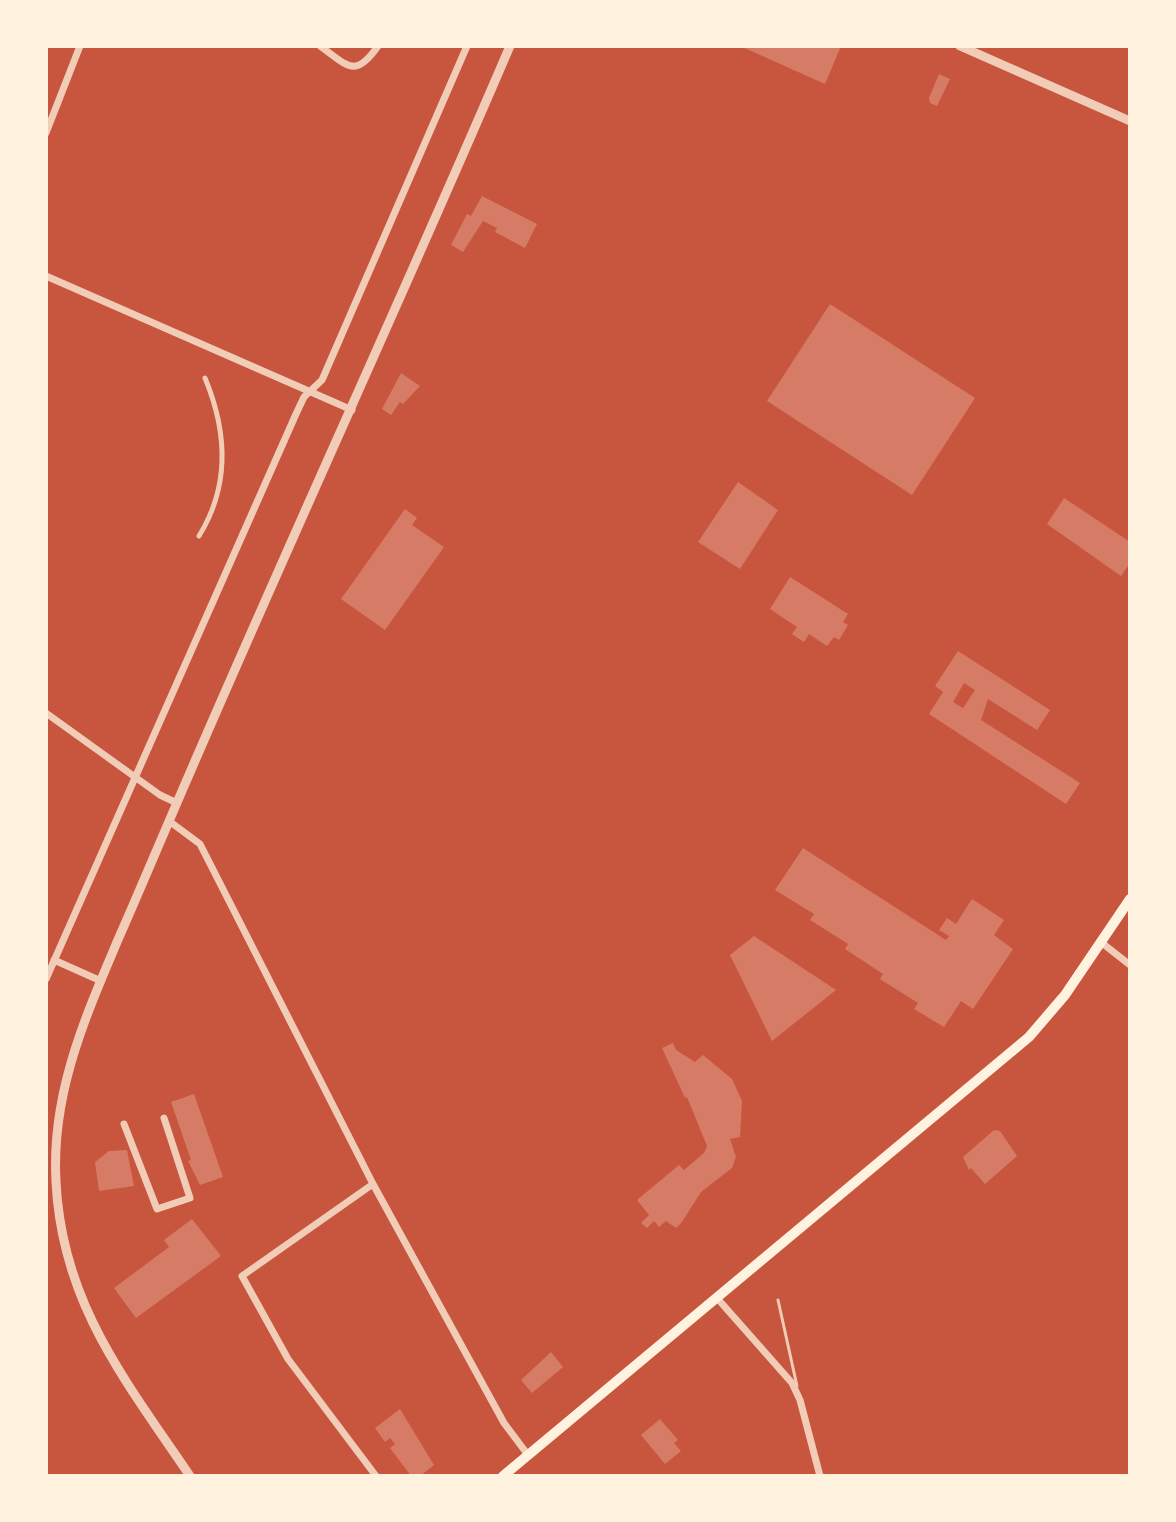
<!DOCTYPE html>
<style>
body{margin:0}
#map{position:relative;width:1176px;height:1522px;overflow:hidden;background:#c8553d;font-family:"Fira Sans",sans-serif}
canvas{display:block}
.frame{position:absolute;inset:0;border:48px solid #fff3e0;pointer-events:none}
</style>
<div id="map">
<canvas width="1176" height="1522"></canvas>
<div class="frame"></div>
</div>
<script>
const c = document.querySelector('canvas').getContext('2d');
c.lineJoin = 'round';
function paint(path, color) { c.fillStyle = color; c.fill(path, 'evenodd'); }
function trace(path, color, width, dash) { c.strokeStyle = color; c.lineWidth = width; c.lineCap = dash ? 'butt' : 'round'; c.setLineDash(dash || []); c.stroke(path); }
paint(new Path2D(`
 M 740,46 L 841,46 L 825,84 Z
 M 939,74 L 950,79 L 937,106 L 930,103 L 929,98 Z
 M 482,196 L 537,224 L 525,248 L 495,232 L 497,228 L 483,221 L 463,252 L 451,245 L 467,214 L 471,216 Z
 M 830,304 L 975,398 L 912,495 L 767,401 Z
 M 401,373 L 420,386 L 403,404 L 400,402 L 391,415 L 382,409 Z
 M 738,482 L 778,510 L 740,569 L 698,542 Z
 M 1064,498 L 1130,542 L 1130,563 L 1121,576 L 1047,524 Z
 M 405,509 L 417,518 L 412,525 L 444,547 L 385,630 L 341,599 Z
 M 790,577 L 848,614 L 843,622 L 848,625 L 839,640 L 834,637 L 827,646 L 809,634 L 804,642 L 792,634 L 797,627 L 770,609 Z
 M 958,651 L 1050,710 L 1037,730 L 988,699 L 981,720 L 1080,783 L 1066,804 L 929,714 L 943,692 L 935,686 ZM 964,683 L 975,690 L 963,708 L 953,702 Z
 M 803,848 L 946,940 L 949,936 L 939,930 L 947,918 L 956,924 L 972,899 L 1004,920 L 994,935 L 1013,949 L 973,1009 L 961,1001 L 944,1027 L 914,1009 L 918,1003 L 880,979 L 883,974 L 845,949 L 848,944 L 810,920 L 814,914 L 775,890 Z
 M 754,936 L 836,990 L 772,1041 L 730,955 Z
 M 673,1043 L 676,1050 L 695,1062 L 703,1055 L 732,1079 L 742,1101 L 740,1137 L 730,1139 L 736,1157 L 732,1168 L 701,1192 L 682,1222 L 676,1228 L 666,1221 L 659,1227 L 654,1221 L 647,1228 L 641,1223 L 649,1215 L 637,1200 L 679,1165 L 684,1170 L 704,1153 L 707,1146 L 687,1097 L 685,1098 L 662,1048 Z
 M 194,1094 L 223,1177 L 200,1185 L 188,1161 L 191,1160 L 171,1102 Z
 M 994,1130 L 1000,1131 L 1017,1156 L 985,1184 L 971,1168 L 969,1170 L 963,1157 Z
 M 127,1150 L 134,1186 L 99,1191 L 95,1162 L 109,1151 Z
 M 192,1219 L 221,1256 L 136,1318 L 114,1288 L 169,1247 L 164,1240 Z
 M 551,1352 L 563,1367 L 532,1393 L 521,1380 Z
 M 400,1409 L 434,1465 L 420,1476 L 411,1476 L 390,1448 L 395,1444 L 390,1438 L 385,1442 L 375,1428 Z
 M 660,1419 L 678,1440 L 674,1443 L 681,1451 L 665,1464 L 641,1435 Z`), '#d67c66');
trace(new Path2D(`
 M 778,1300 L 797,1386`), '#f1ccb7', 3);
trace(new Path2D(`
 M 199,536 C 230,486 227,431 205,378`), '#f1ccb7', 5);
trace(new Path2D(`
 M 320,46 C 348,66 355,79 378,46
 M 46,133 L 80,46
 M 46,276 L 352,410
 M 46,713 L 160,795 L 177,803
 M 169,821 L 200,844 L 373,1184 L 504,1423 L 528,1455
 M 1102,943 L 1130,965
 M 54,960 L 101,981
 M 46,979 L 296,414 L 304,397 L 322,380 L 467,46
 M 124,1124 L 157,1209 L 190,1198 L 164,1118
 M 373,1184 L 242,1276 L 288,1359 L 376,1476
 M 717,1298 L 792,1383 L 800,1400 L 820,1476`), '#f1ccb7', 7);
trace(new Path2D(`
 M 960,46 L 1130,121
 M 190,1476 C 125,1380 62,1303 56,1182 C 51,1095 84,1020 117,942 C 139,892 160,842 182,791 C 289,542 403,296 510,46`), '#f1ccb7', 9);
trace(new Path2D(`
 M 503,1476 L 1029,1037 L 1065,995 L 1130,899`), '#fff3e0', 10);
</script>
